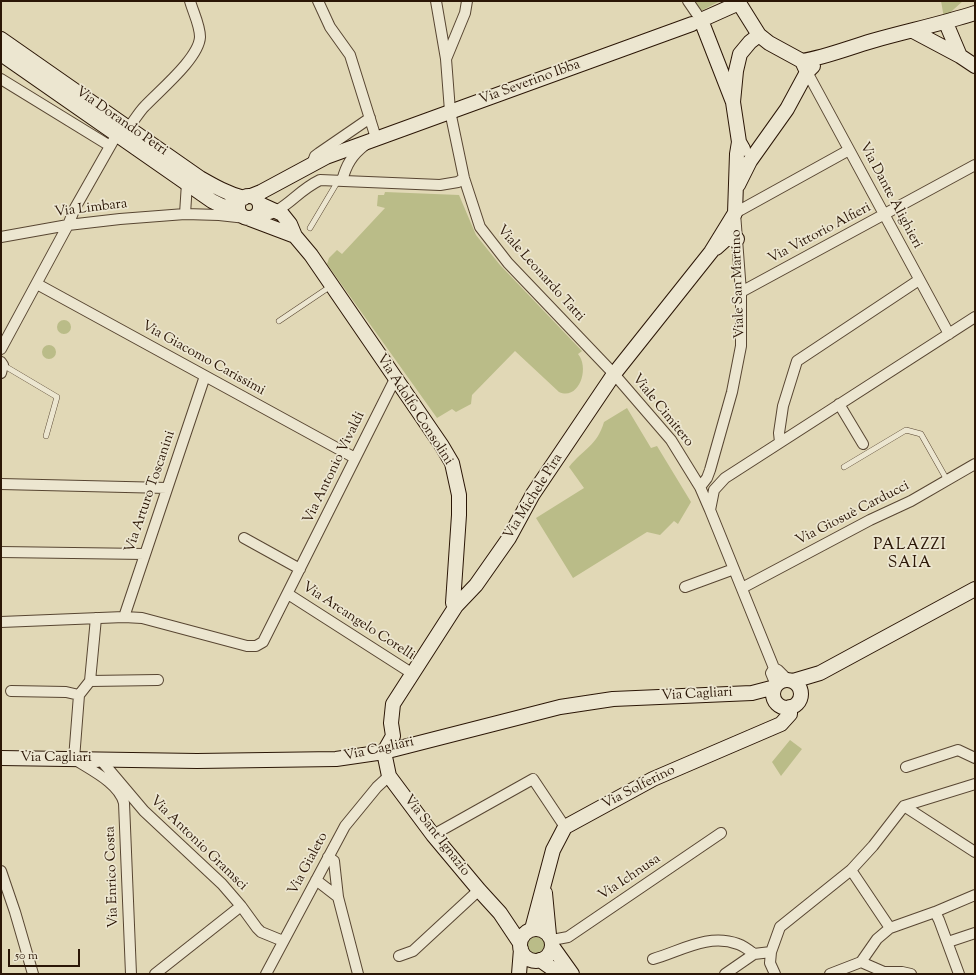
<!DOCTYPE html>
<meta charset="utf-8">
<style>
body{margin:0}
#map{position:relative;width:976px;height:975px;overflow:hidden;background:#e1d8b6;font-family:"Sorts Mill Goudy",serif}
canvas{display:block}
.frame{position:absolute;inset:0;border:2px solid #2b1606;pointer-events:none}
.scale{position:absolute;left:8px;top:949px;width:72px;height:18px;box-sizing:border-box;border:2px solid #2b1606;border-top:0;padding-left:5px;font-size:12px;line-height:14px;white-space:nowrap;color:#2b1606;-webkit-text-stroke:3px #ece6d0;paint-order:stroke}
</style>
<div id="map">
<canvas width="976" height="975"></canvas>
<div class="frame"></div>
<div class="scale">50 m</div>
</div>
<script>
const c = document.querySelector('canvas').getContext('2d');
c.lineJoin = 'round';
function paint(path, color) { c.fillStyle = color; c.fill(path, 'evenodd'); }
function trace(path, color, width, dash) { c.strokeStyle = color; c.lineWidth = width; c.lineCap = dash ? 'butt' : 'round'; c.setLineDash(dash || []); c.stroke(path); }
function write(font, color, halo, rows, align = 'center') {
  c.font = font + ' "Sorts Mill Goudy",serif'; c.lineWidth = 3.5; c.setLineDash([]); c.textBaseline = 'middle'; c.strokeStyle = halo; c.fillStyle = color; for (const [text, x, y, turn = 0] of rows) {
    c.save(); c.translate(x, y); c.rotate((+turn || 0) * Math.PI / 180); c.textAlign = isNaN(turn) ? turn : align; if (halo) c.strokeText(text, 0, 0); c.fillText(text, 0, 0); c.restore();
  }
}
paint(new Path2D(`
 M 694,1 L 720,1 L 701,11 Z
 M 941,1 L 963,1 L 944,18 Z
 M 385,192 L 459,195 L 476,235 L 500,265 L 582,351 L 578,354 C 590,368 579,401 559,392 L 515,351 L 472,395 L 471,404 L 456,412 L 452,409 L 437,418 L 327,264 L 329,258 L 337,250 L 342,254 L 385,208 L 377,206 L 378,195 L 384,195 Z
 M57 327a7 7 0 1 1 14 0a7 7 0 1 1-14 0Z
 M42 352a7 7 0 1 1 14 0a7 7 0 1 1-14 0Z
 M 627,408 L 651,448 L 657,446 L 691,502 L 678,524 L 674,521 L 660,535 L 647,532 L 573,578 L 536,518 L 584,488 L 569,467 C 583,449 597,446 604,422 Z
 M 790,740 L 802,749 L 781,776 L 772,762 Z
 M523 945a13 13 0 1 1 26 0a13 13 0 1 1-26 0Z`), '#babc88');
const lane = new Path2D(`
 M 310,228 L 338,181
 M 279,321 L 331,286
 M 3,365 L 57,397 L 46,436
 M 844,467 L 906,430 L 921,434 L 947,480`);
const street = new Path2D(`
 M 318,1 L 330,27 L 350,55 L 376,138
 M 436,1 L 446,59 L 450,111 L 464,178 L 480,227 L 508,263 L 614,374 L 671,440 L 700,487 L 710,510 L 774,668 L 778,670 L 788,680
 M 688,1 L 701,20 L 695,23
 M 446,59 L 465,13 L 467,1
 M 807,72 L 949,334
 M 1,79 L 110,146
 M 128,128 C 134,121 139,112 145,106 C 160,90 199,58 200,37 C 200,25 193,12 190,1
 M 312,164 L 315,156 L 319,153 L 370,118
 M 342,181 C 346,165 352,155 365,145
 M 185,214 L 187,183
 M 253,218 C 286,214 293,193 320,180 L 440,185 L 458,182 L 464,178
 M 1,237 L 68,225 L 120,219 L 185,214 L 219,215 L 246,218
 M 37,284 L 355,458
 M 741,292 L 975,165
 M 1,349 L 68,225 L 75,208 L 117,134
 M 1,362 L 3,365 L 1,373
 M 839,404 L 863,444
 M 780,442 L 779,433 L 783,406 L 797,361 L 919,280
 M 1,484 L 167,488
 M 700,487 L 707,478 L 710,470 L 732,392 L 741,346 L 741,292 L 735,213 L 849,150
 M 710,510 L 714,490 L 725,478 L 975,317
 M 244,538 L 300,569
 M 1,552 L 145,554
 M 685,587 L 734,569
 M 742,588 L 870,520 L 911,501 L 975,464
 M 288,594 L 413,674
 M 124,617 L 205,376
 M 96,618 L 90,681 L 79,695 L 74,759 C 91,770 119,783 124,803 L 131,974
 M 1,622 L 124,617 L 142,618 L 247,646 L 256,646 L 263,642 L 395,379
 M 774,668 L 771,673 L 776,685
 M 90,681 L 158,680
 M 11,691 L 66,692 L 79,695
 M 97,762 L 100,759 L 144,811 L 222,884 L 241,906 L 257,928 L 261,932 L 283,941
 M 906,767 L 958,750 L 975,758
 M 904,806 L 975,852
 M 904,806 L 975,784
 M 433,835 L 533,779 L 565,827
 M 328,857 L 334,861 L 338,897 L 358,974
 M 851,870 L 890,928
 M 1,871 L 15,912 L 33,974
 M 316,880 L 338,897
 M 935,912 L 939,920 L 959,974
 M 552,940 L 568,937 L 721,833
 M 948,942 L 975,933
 M 399,956 L 413,951 L 479,890
 M 653,959 C 681,951 708,933 738,944 C 744,946 749,950 754,954
 M 861,962 L 884,972 L 902,972 L 911,974
 M 155,974 L 241,906
 M 266,974 L 345,826 L 377,787 L 389,776
 M 725,974 L 754,954 L 771,952
 M 775,974 L 770,963 L 771,952 L 780,927 L 851,870 L 873,846 L 904,806
 M 830,974 L 861,962 L 877,939 L 890,928 L 935,912 L 975,895`);
const secondary = new Path2D(`
 M 946,23 L 960,56
 M 913,31 L 960,56 L 975,66
 M 1,39 L 200,178 C 214,186 228,194 244,198
 M 1,54 L 212,201 L 222,206 L 238,208
 M 802,61 C 826,57 848,48 872,41 C 907,31 941,24 975,13
 M 733,102 L 701,20 L 739,3 L 759,35 L 769,43 L 802,61 L 807,72
 M 743,149 L 739,142 L 733,102 L 736,71 L 740,54 L 750,42 L 759,35
 M 738,185 L 750,161 L 787,109 L 807,72 L 813,66
 M238 207a11 11 0 1 1 22 0a11 11 0 1 1-22 0Z
 M 251,196 L 261,192 L 326,157 L 692,24
 M 260,204 L 282,214 L 290,224 L 295,236 L 311,255 L 442,446 L 452,463 L 459,495 L 459,515 L 453,603 L 456,606
 M 250,219 L 295,236
 M 716,248 L 726,239 L 737,239
 M773 694a14 14 0 1 1 28 0a14 14 0 1 1-28 0Z
 M 793,681 L 820,673 L 975,589
 M 1,758 L 197,761 L 336,759 L 384,752 L 560,707 L 613,699 L 752,693 L 775,687
 M 545,893 L 549,935
 M520 945a16 16 0 1 1 32 0a16 16 0 1 1-32 0Z
 M 532,929 L 553,850 L 565,827 L 653,779 L 781,724 L 790,714 L 790,707
 M 520,943 L 500,913 L 479,890 L 433,835 L 389,776 L 384,752 L 393,736 L 391,723 L 393,704 L 456,606 L 476,585 L 509,538 L 533,494 L 614,374 L 711,252 L 735,213 L 737,154 L 739,142
 M 552,946 L 572,974
 M 540,960 L 560,974
 M 519,974 L 521,949`);
trace(lane, '#584632', 6);
trace(street, '#584632', 12);
trace(secondary, '#2b1606', 16);
trace(lane, '#ece6d0', 5);
trace(street, '#ece6d0', 10);
trace(secondary, '#ece6d0', 14);
write('14px', '#2b1606', '#ece6d0', [
 ["Via Severino Ibba",530,83,-20],
 ["Via Dorando Petri",121,122,35],
 ["Via Dante Alighieri",890,196,62],
 ["Via Limbara",91,209,-7],
 ["Via Vittorio Alfieri",820,234,-28],
 ["Viale Leonardo Tatti",540,274,48],
 ["Viale San Martino",739,284,-92],
 ["Via Giacomo Carissimi",203,359,29],
 ["Via Adolfo Consolini",414,410,57],
 ["Viale Cimitero",662,411,51],
 ["Via Antonio Vivaldi",335,468,-64],
 ["Via Arturo Toscanini",151,492,-71],
 ["Via Michele Pira",534,497,-58],
 ["Via Giosuè Carducci",853,514,-27],
 ["Via Arcangelo Corelli",358,622,33],
 ["Via Cagliari",697,695,-3],
 ["Via Cagliari",379,750,-12],
 ["Via Cagliari",56,759],
 ["Via Solferino",639,788,-27],
 ["Via Sant'Ignazio",436,836,52],
 ["Via Antonio Gramsci",198,844,44],
 ["Via Gialeto",309,864,-62],
 ["Via Enrico Costa",113,877,-92],
 ["Via Ichnusa",630,878,-34]
]);
c.letterSpacing = '1px';
write('16px', '#2b1606', '#ece6d0', [
 ["PALAZZI",910,546],
 ["SAIA",910,564]
]);
c.letterSpacing = '0px';
</script>
